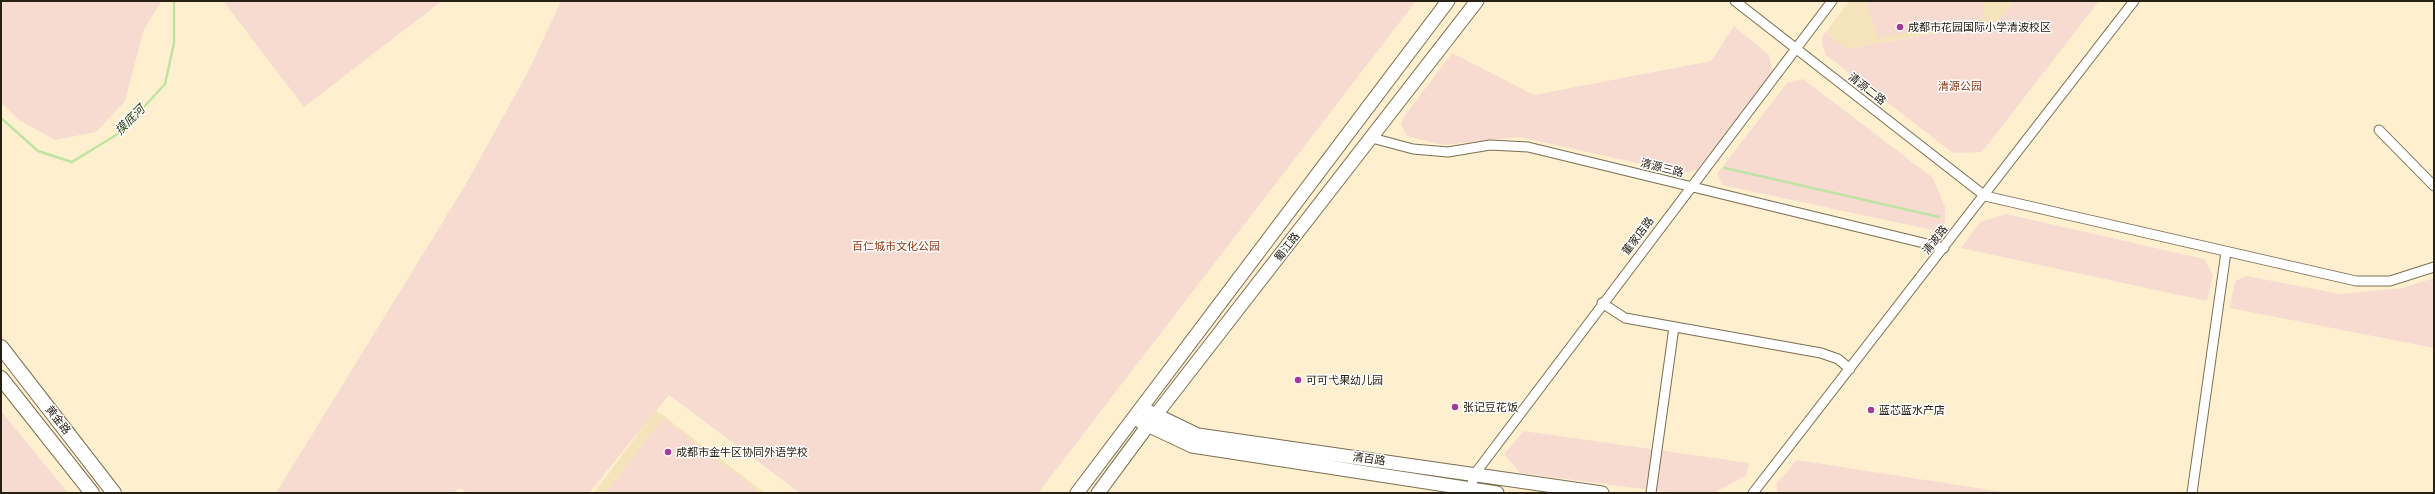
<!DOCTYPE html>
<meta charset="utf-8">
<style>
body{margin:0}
#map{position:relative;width:2435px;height:494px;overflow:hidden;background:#fef0cf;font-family:Lato,sans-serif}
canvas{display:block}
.frame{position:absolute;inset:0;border:2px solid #262014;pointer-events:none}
</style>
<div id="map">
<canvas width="2435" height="494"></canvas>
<div class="frame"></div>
</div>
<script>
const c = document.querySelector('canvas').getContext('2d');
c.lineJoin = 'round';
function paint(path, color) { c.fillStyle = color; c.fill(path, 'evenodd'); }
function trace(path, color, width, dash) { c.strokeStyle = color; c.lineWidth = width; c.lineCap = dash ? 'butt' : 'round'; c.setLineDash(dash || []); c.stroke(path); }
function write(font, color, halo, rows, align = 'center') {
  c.font = font + ' Lato,"Noto Sans SC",sans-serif'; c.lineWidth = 3; c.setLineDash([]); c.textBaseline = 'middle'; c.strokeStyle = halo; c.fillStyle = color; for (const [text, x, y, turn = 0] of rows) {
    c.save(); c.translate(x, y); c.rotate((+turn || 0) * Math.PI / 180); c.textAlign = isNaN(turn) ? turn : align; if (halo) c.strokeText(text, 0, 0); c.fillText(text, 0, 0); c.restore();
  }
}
paint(new Path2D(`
 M 1849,1 L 2014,1 L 1998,22 L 1845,49 L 1826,32 Z
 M 656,410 L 765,493 L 594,493 Z`), '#f5e3bc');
paint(new Path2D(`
 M 1,1 L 162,1 L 144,29 L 125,101 L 96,132 L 55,140 L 19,120 L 1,103 Z
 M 223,1 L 442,1 L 304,107 Z
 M 561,1 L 1416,1 L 1038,493 L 800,493 L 669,395 L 589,493 L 467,493 L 459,488 L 454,493 L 276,493 L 463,189 L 528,72 Z
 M 1870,1 L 1983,1 L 1985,18 L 1878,38 L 1867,4 Z
 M 2014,1 L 2099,1 L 1982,152 L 1953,153 L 1826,55 L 1822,44 L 1823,34 L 1826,32 L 1846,49 L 1998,22 Z
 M 1734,26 L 1769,55 L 1773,72 L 1697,170 L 1683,173 L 1519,137 L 1442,145 L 1407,136 L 1401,124 L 1403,118 L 1452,53 L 1534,95 L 1711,61 Z
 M 1803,79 L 1933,178 L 1945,207 L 1945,223 L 1937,231 L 1722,185 L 1717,174 L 1787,83 Z
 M 2006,214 L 2204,259 L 2213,275 L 2207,301 L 1961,248 L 1980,222 Z
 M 2247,276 L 2340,294 L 2402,288 L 2434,278 L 2434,348 L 2230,308 L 2235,281 Z
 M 1,411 L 68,493 L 1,493 Z
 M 663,419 L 760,493 L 606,493 Z
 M 1524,431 L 1749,463 L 1747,475 L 1714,493 L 1673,493 L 1520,473 L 1504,454 Z
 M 1797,460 L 2009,493 L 1778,493 L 1776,484 Z`), '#f7dbd1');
trace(new Path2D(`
 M 1,118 L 38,151 L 72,162 L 121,132 L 165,84 L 174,43 L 174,1
 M 1725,168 L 1939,217`), '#bee3a2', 2.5);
const street = new Path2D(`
 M 1735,1 L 1985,196 L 2356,281 L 2390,281 L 2434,267
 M 2379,130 L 2434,186
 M 1372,138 L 1413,149 L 1448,152 L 1490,145 L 1528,147 L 1944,248
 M 1602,303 L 1625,318 L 1821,353 L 1838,359 L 1850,369
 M 1470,493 L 1474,475 L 1832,1
 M 1651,493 L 1674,327
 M 1753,493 L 2134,1
 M 2192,493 L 2226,252`);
const secondary = new Path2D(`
 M 1148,411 L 1198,435 L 1602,493
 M 1141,422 L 1192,446 L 1497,493
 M 1077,493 L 1448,1
 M 1098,493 L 1155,416 L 1477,1`);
const primary = new Path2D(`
 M 1,347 L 114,493
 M 1,378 L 92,493`);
trace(street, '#7b6e51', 11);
trace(secondary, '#7b6e51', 15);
trace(primary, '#7b6e51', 16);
trace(street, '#fff', 9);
trace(secondary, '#fff', 13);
trace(primary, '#fff', 14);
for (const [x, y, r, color] of [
 [1900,27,4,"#a53999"],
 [1298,380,4,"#a53999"],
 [1455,407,4,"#a53999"],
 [1871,410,4,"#a53999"],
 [668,452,4,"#a53999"]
]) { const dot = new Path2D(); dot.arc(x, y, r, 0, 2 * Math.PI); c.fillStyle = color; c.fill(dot); trace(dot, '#fefefe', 1.5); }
write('11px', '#262014', '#fefefe', [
 ["成都市花园国际小学清波校区",1908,27],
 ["可可弋果幼儿园",1306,380],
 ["张记豆花饭",1463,407],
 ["蓝芯蓝水产店",1879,410],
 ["成都市金牛区协同外语学校",676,452]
], 'left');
write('11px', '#8c3713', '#fefefe', [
 ["清源公园",1960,86],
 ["百仁城市文化公园",896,246]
]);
write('11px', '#262014', '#fefefe', [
 ["清源二路",1867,89,38],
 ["清源三路",1662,168,14],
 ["董家店路",1638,236,-53],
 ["清波路",1935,240,-52],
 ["蜀江路",1287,247,-52],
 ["黄金路",58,420,52],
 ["清百路",1369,459,8]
]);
write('italic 12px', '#294013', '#fefefe', [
 ["摸底河",130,120,-45]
]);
</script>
